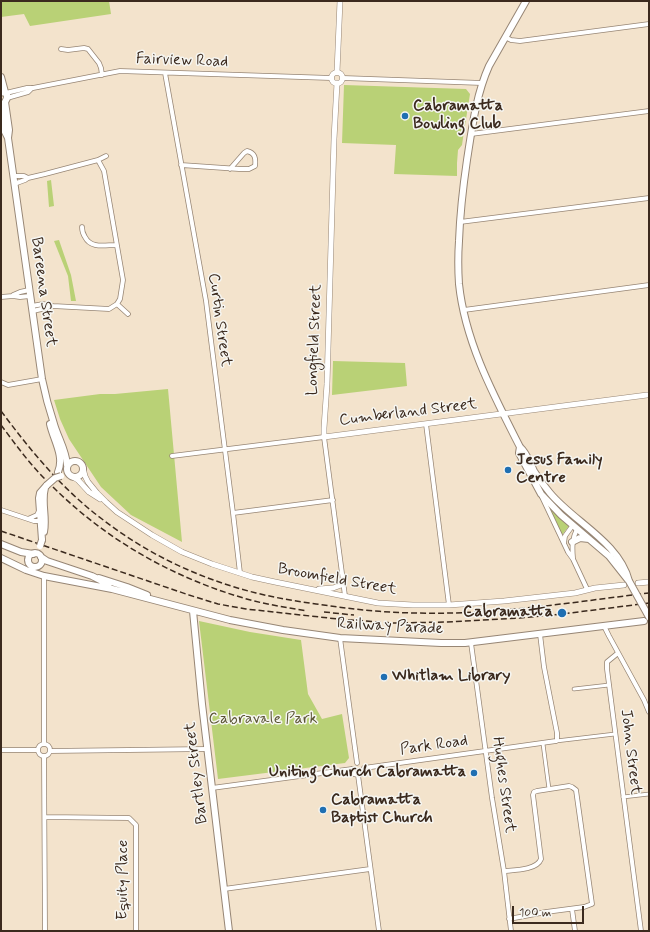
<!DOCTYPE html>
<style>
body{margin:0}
#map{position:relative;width:650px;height:932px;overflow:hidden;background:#f3e3cc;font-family:Mynerve,sans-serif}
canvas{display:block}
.frame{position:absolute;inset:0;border:2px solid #3b2a1e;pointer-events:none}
.scale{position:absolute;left:512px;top:906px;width:72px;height:18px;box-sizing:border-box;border:2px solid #3b2a1e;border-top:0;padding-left:5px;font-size:12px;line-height:14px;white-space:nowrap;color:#3b2a1e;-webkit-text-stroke:3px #f6f6f2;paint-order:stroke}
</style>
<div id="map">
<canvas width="650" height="932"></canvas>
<div class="frame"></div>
<div class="scale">100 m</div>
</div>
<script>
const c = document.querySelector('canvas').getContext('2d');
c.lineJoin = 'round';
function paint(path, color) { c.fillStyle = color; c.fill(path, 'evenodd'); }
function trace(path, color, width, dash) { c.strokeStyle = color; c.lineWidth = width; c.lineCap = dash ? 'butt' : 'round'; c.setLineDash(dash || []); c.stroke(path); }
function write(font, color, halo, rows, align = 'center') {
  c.font = font + ' Mynerve,sans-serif'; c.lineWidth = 3; c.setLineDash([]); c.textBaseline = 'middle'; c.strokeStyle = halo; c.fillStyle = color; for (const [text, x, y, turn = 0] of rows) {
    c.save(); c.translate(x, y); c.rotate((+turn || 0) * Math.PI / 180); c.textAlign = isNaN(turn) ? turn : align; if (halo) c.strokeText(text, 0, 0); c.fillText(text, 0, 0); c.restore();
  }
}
paint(new Path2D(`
 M 1,1 L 109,1 L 111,14 L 30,26 L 24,14 L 1,17 Z
 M 344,85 L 466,89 L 470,94 L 463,138 L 462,145 L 458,150 L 457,163 L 457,176 L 394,174 L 396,145 L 342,143 Z
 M 51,180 L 54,206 L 49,207 L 47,181 Z
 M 59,240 L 71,275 L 76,301 L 71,301 L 68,276 L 54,241 Z
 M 333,361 L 405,363 L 407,386 L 332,395 Z
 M 168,389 L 182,542 L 131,515 L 101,487 L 69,439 L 60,419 L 54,400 L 100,394 L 115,394 Z
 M 548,507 L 567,523 L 569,526 L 562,535 Z
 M 199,621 L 250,632 L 301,640 L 308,694 L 322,719 L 342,714 L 349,758 L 345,763 L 218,779 Z`), '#b9d176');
const pedestrian = new Path2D(`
 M 574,689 L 609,685
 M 556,741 L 615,734
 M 543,744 L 549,789
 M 623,797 L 649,794`);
const minor = new Path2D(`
 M 505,37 L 511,40 L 520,41 L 649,24
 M 61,49 L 68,50 L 84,48 L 88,49 L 99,63 L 101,68 L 102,75
 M 165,73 L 206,301 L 233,513 L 240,573
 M 343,78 L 482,83
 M 6,93 L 27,88 L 33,88 L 120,71 L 331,78
 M 7,98 L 28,92 L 32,88
 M 471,134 L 649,111
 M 98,160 L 104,171 L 123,280 L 120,299 L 117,304
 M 181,165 L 239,169 L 249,169 L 255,166 C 256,158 255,153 247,151 L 244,153 L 230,169
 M 13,176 L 24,176 L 28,178
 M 14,184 L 25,180 L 28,178 L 45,174 L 98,160 L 106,156
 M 460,222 L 649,198
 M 82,227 C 82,230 83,234 85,237 C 91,249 105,245 116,245
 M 13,295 L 20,292 L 29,290
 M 1,297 L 13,296 L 20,297 L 30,296
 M 32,306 L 43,304 L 53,306 L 109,309 L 117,304 L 128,314
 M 464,310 L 649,285
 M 33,311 L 50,307
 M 1,382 L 8,385 L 42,379
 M 426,424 L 449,605
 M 172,456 L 324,437 L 345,596
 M 542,497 L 568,552 L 573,559 L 587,589
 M 1,510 L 34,521 L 40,521
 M 233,513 L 333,500
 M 28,519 L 37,515 L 39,511
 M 564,543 L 565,536 L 573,525
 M 573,558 C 572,547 572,539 577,529
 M 44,576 L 44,744
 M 604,626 L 609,636 L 644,700 L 649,712
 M 340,638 L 357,763
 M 471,643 L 492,798 L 504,871 L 511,931
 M 618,653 L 607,662 L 607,669 L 641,931
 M38 750a6 6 0 1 1 12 0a6 6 0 1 1-12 0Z
 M 1,750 L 38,750
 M 50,751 L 207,749
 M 44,756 L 45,931
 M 364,768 L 556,741 L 557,740 L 557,733 L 544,667 L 540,634
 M 352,769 L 354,774 L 358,775 L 363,773 L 364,768
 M 358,775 L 379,931
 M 212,788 L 352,769
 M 45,817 L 129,818 L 136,825 L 136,931
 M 504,871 C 515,870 537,870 541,859 L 533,795 L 534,792 L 537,791 L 569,786 L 572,787 L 576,790 L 592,904 L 584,907 L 546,912 L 509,919
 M 224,889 L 370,869
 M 572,909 L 575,931`);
const tertiary = new Path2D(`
 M 337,72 L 340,1
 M331.5 78a5.5 5.5 0 1 1 11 0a5.5 5.5 0 1 1-11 0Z
 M 337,83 L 334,139 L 327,384 L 324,428 L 324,437 L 647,395
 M 83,468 L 85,476 L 88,482 L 97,493 L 106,502 L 117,512 L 152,535 L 182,552 L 212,564 L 252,577 L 275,582 L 378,603 L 413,605 L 449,605 L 504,601 L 575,593 L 595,588 L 624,585
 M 73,477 L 78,480 L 89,492 L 100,499
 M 638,583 L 649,582
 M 319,589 L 333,588 L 344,584`);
const secondary = new Path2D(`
 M 1,77 L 5,92
 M 1,92 L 6,93 C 9,97 6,100 4,104 L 1,105
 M 5,102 L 9,130 L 8,138
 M 1,110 L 5,132 L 8,138 L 42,379 C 45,394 49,409 54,424 C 58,438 66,450 67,465
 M 50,424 C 53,439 65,456 58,472
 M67 469a8 8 0 1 1 16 0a8 8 0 1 1-16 0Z
 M 44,532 C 47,517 41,502 45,488
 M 42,540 L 39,498 L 40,493 L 47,485
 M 1,544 L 21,552 L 33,554
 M28 560a7 7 0 1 1 14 0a7 7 0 1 1-14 0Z
 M 41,557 L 47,561 L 92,576 L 100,580 L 109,587
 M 1,558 L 26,570 L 44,576 L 112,589 L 230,620 L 283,630 L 340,638 L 441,643 L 465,643 L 644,621
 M 99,578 L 127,587 L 147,595
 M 193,611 L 202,704 L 229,931`);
const primary = new Path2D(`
 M 526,1 L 489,66 C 476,95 472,128 467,160 C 463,187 460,214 459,241 C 458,255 458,269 459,284 C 465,342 494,396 520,447 C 527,453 530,463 534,471 C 539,479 544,486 550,493 C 574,522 619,542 629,581
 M 520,447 L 519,453 L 541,494 L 561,515 L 609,556 L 628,580
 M 572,542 L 580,538 L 589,539`);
trace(pedestrian, '#978675', 4.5);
trace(minor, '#978675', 5.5);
trace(tertiary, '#978675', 6);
trace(secondary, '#978675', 8);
trace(primary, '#978675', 8);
trace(pedestrian, '#fff', 3);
trace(minor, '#fff', 4);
trace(tertiary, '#fff', 5);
trace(secondary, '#fff', 6);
trace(primary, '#fff', 6);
trace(new Path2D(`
 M 1,411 C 31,451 62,489 102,519 C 147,554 200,579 256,593 C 276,598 296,601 316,604 C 351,609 385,613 420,613 C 496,615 573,602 649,593
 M 1,425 C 16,445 31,466 49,483 C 105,540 176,580 254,601 C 271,605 289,608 307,611
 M 1,531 L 189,595 L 218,604 L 246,609 L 338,619 L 394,623 L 446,622 L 520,618 L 562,614 L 649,603
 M 324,612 L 354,615`), '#3b2a1e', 1.5, [6, 3]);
const secondaryBridge = new Path2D(`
 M 47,485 L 55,478 L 61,476
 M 40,546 L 42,540`);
const primaryBridge = new Path2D(`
 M 629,581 L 649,617`);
trace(secondaryBridge, '#978675', 8, []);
trace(primaryBridge, '#978675', 8, []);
trace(secondaryBridge, '#fff', 6);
trace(primaryBridge, '#fff', 6);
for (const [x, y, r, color] of [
 [405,116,4,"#1f6fb2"],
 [508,470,4,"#1f6fb2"],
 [562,613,5,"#1f6fb2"],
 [384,677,4,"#1f6fb2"],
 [474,773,4,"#1f6fb2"],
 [323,810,4,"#1f6fb2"]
]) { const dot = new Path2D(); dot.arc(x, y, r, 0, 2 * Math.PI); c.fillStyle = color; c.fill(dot); trace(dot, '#f6f6f2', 1.5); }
write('16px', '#3b2a1e', '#f6f6f2', [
 ["Fairview Road",182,61,2],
 ["Bareena Street",43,292,82],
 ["Curtin Street",219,320,82],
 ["Longfield Street",315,340,-88],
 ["Cumberland Street",408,413,-7],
 ["Broomfield Street",337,580,10],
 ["Railway Parade",390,627,3],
 ["Park Road",434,746,-8],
 ["John Street",630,752,83],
 ["Bartley Street",197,773,-97],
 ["Hughes Street",503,785,82],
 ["Equity Place",124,880,-90]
]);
write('bold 16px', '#3b2a1e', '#f6f6f2', [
 ["Cabramatta",413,107],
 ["Bowling Club",413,125],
 ["Jesus Family",516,461],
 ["Centre",516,479],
 ["Cabramatta",553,613,"right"],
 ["Whitlam Library",392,677],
 ["Uniting Church Cabramatta",466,773,"right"],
 ["Cabramatta",331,801],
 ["Baptist Church",331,819]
], 'left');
write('16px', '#5a5434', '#f6f6f2', [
 ["Cabravale Park",263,720]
]);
</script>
